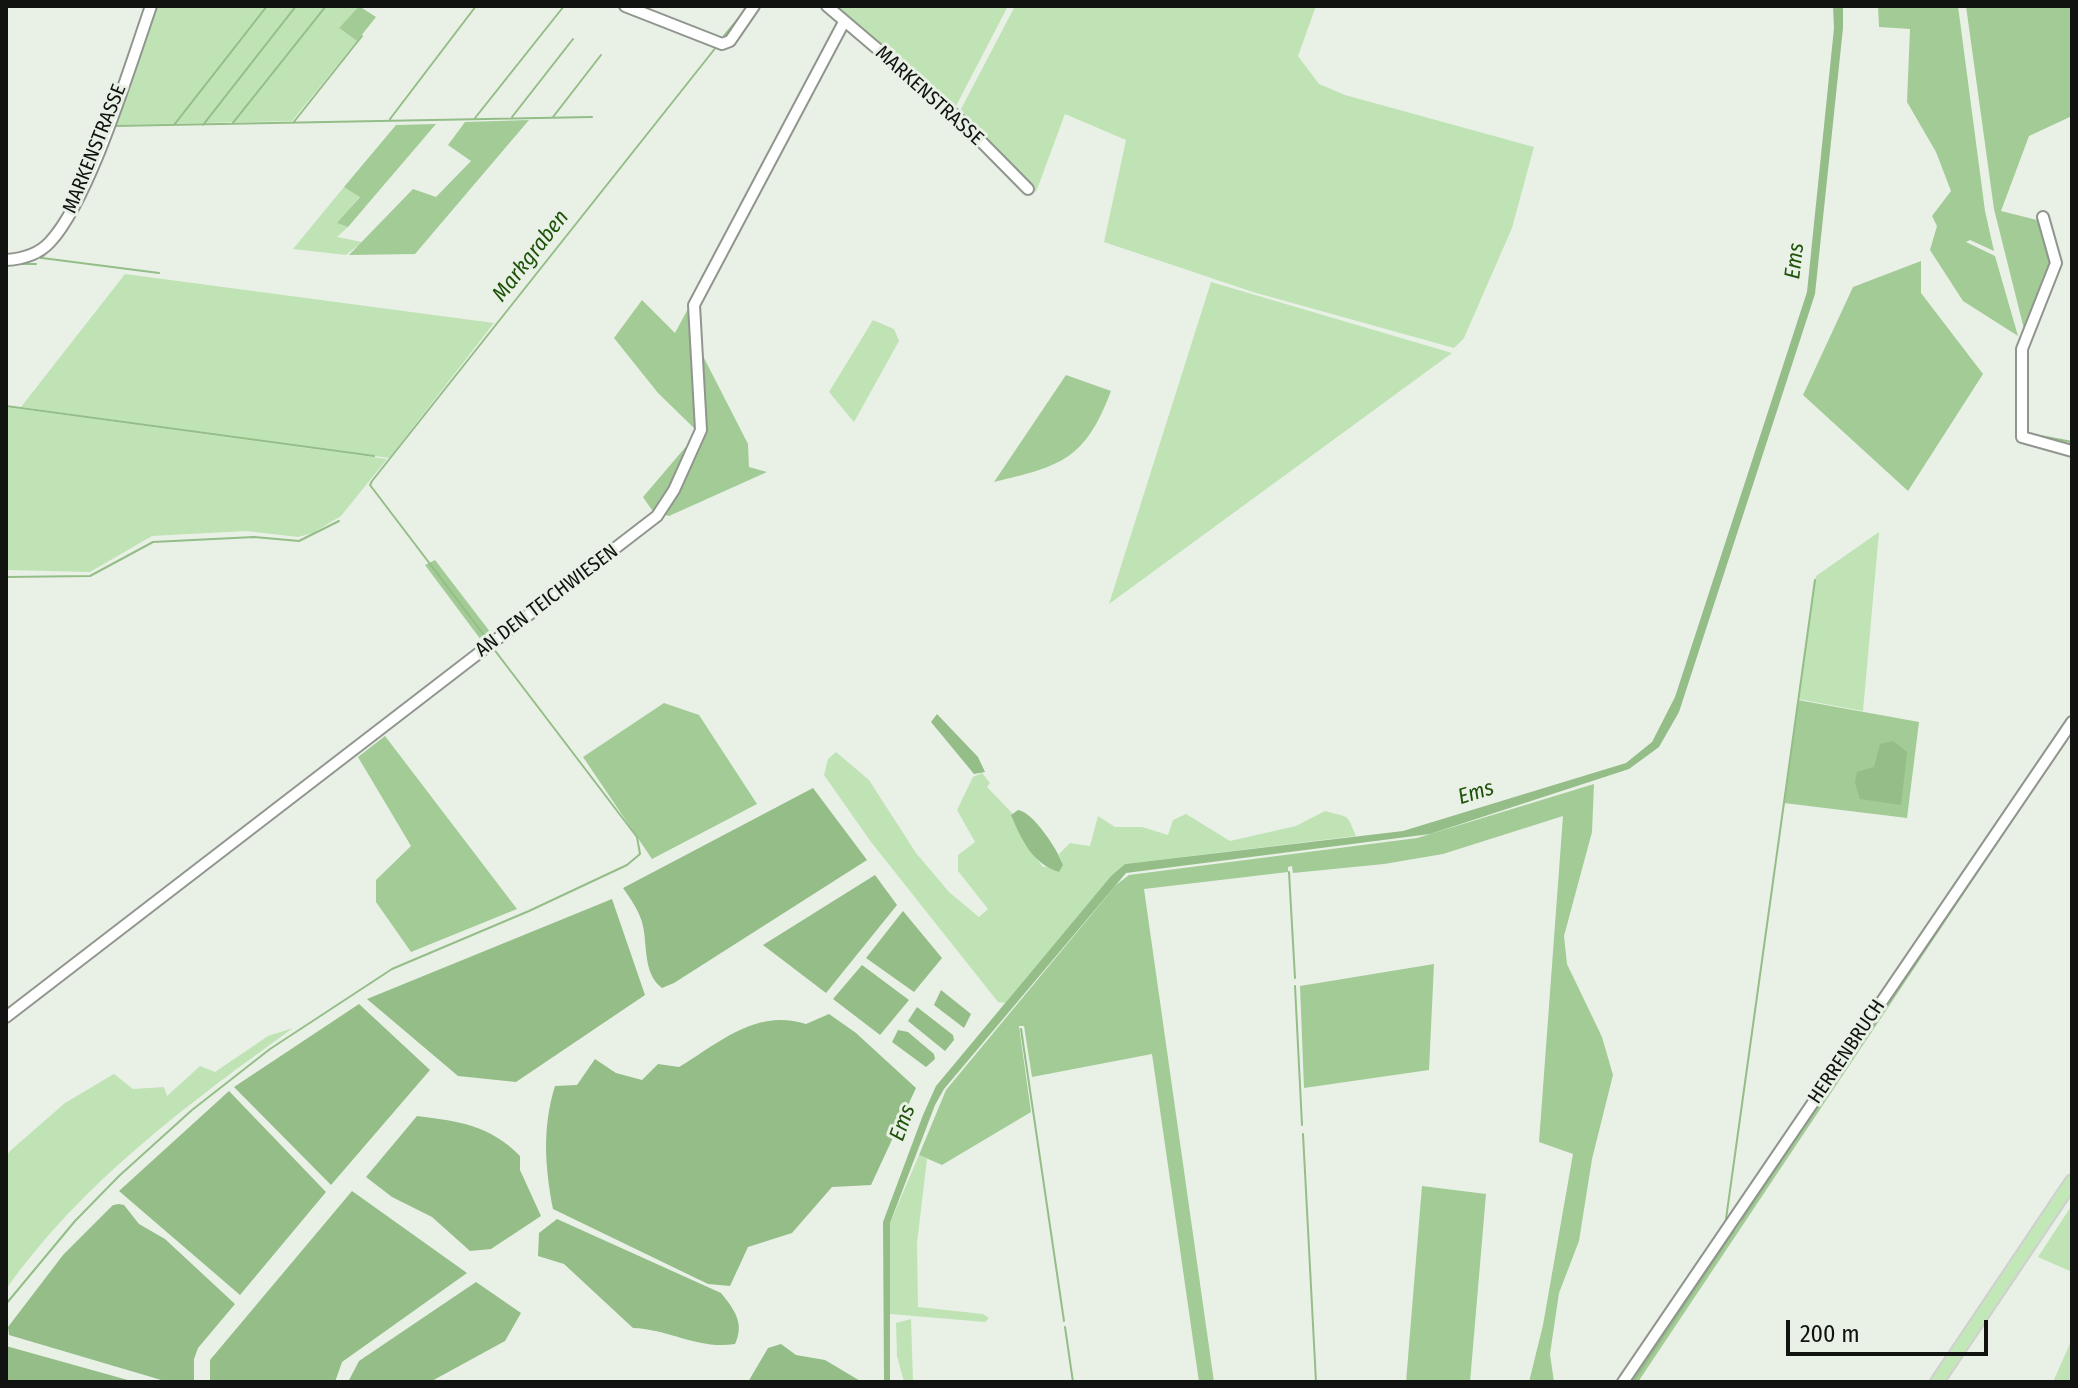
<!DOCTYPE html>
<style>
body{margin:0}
#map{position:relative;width:2078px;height:1388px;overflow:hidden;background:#e9f1e7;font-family:"Fira Sans Condensed",sans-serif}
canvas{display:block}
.frame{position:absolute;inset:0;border:8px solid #101310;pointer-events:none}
.scale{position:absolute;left:1786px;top:1320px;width:202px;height:36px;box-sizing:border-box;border:4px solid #101310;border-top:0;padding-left:10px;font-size:24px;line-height:28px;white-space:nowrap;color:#101310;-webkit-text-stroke:6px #e9f1e7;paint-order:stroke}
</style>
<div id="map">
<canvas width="2078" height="1388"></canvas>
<div class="frame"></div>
<div class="scale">200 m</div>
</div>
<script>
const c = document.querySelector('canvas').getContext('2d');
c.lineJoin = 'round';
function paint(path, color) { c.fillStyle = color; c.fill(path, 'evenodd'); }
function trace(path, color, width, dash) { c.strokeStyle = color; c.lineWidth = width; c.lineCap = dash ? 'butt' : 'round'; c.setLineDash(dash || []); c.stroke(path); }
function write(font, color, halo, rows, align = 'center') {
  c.font = font + ' "Fira Sans Condensed",sans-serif'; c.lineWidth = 6; c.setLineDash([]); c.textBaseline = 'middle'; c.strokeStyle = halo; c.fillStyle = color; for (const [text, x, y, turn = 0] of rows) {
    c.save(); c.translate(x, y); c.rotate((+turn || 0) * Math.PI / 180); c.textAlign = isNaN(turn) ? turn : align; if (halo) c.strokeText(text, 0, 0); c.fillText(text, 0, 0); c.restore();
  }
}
paint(new Path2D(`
 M 158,6 L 359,6 L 339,28 L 357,41 L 292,121 L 113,125 Z
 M 833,6 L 1008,6 L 956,106 Z
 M 1015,6 L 1316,6 L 1298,56 L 1319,84 L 1345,95 L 1534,147 L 1512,228 L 1464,338 L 1454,348 L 1253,292 L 1104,242 L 1126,140 L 1065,114 L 1036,192 L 960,111 Z
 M 344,187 L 360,196 L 338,223 L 348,227 L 337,237 L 362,242 L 346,255 L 293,249 Z
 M 125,274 L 494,323 L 389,458 L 21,407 Z
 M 1211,282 L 1452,353 L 1109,604 Z
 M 873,320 L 894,329 L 899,341 L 854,422 L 829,392 Z
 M 6,407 L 387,459 L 341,516 L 313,533 L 298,537 L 246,531 L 152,536 L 90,572 L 6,570 Z
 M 1879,532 L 1863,711 L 1798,699 L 1816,576 Z
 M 836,752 L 869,780 L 916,853 L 949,892 L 979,917 L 988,909 L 958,871 L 958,855 L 975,842 L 957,810 L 973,777 L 982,773 L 990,783 L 987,787 L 1012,813 L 1023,841 L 1043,867 L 1063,865 L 1059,854 L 1070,843 L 1090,846 L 1098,816 L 1115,827 L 1142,827 L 1168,835 L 1173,820 L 1186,814 L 1230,841 L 1296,826 L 1325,811 C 1351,818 1346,813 1356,836 L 1125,864 L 1111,876 L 1005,1003 L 998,1002 L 871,842 L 824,775 L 828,759 Z
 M 293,1028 C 189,1103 81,1183 6,1289 L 6,1156 L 11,1150 L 65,1103 L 114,1074 L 133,1089 L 164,1087 L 167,1096 L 200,1066 L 215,1072 L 268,1036 Z
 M 919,1155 L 927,1159 L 917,1243 L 918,1307 L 983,1314 L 989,1318 L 985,1322 L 890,1314 L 890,1223 Z
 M 2072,1205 L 2072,1272 L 2038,1257 Z
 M 911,1319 L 913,1382 L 904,1382 L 897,1356 L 896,1323 Z
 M 2072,1339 L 2072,1382 L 2053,1382 Z`), '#bfe3b4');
paint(new Path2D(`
 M 359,6 L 376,17 L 357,41 L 339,28 Z
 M 1878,6 L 1958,6 L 1985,211 L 1994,251 L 1970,240 L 1966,242 L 1995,256 L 2018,336 L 1963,301 L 1930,250 L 1937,226 L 1932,216 L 1951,191 L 1936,152 L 1907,102 L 1910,29 L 1879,27 Z
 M 1966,6 L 2072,6 L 2072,116 L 2029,136 L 2001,211 L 2041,221 L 2054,263 L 2025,333 L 1994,209 Z
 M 529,120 L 415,254 L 349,255 L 413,189 L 436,197 L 471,161 L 448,145 L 465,122 Z
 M 436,124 L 348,227 L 337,223 L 360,197 L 344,187 L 396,125 Z
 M 1921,261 L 1921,293 L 1983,374 L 1908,491 L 1803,395 L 1853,287 Z
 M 642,300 L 675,333 L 690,305 L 697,431 L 658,393 L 614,338 Z
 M 702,354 L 748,444 L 749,467 L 767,472 L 669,516 L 662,514 L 704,414 Z
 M 1066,375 L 1111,391 C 1085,460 1061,466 994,482 Z
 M 695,436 L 669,492 L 654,513 L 643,497 Z
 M 435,560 L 494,637 L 484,644 L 425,565 Z
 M 1798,700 L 1919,722 L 1907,818 L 1784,803 Z
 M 664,703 L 699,715 L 757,804 L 652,859 L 583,757 Z
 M 2072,724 L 2072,732 L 1638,1382 L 1625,1382 Z
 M 385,736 L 517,909 L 411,952 L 376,902 L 376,880 L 411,846 L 358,757 Z
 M 1594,784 L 1592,832 L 1564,936 L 1567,964 L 1602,1037 L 1613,1075 L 1592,1159 L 1579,1241 L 1559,1293 L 1550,1354 L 1554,1382 L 1529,1382 L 1543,1325 L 1573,1154 L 1539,1142 L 1563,816 L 1443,854 L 1384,864 L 1293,873 L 1292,866 L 1288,867 L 1288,872 L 1144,889 L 1214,1382 L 1199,1382 L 1152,1054 L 1032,1077 L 1024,1026 L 1019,1026 L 1031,1112 L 942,1165 L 919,1155 L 946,1090 L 1116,885 L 1129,875 L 1417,838 Z
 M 1434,964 L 1429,1070 L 1304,1088 L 1300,986 Z
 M 1422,1186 L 1486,1194 L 1470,1382 L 1406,1382 Z`), '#a2cb96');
paint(new Path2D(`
 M 1833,6 L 1843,6 L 1843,28 L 1815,294 L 1679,712 L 1659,747 L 1629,769 L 1430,834 L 1126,873 L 944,1089 L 935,1105 L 890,1223 L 890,1382 L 884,1382 L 883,1222 L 923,1115 L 936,1086 L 1111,876 L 1125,864 L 1403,831 L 1626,763 L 1652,742 L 1675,697 L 1807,292 L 1834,28 Z
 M 937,714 L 978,757 L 985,772 L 974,774 L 931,722 Z
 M 1893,741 L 1907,752 L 1901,805 L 1860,799 L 1855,782 L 1857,772 L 1874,767 L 1880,744 Z
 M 813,788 L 867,860 L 674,983 L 662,988 C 642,973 648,943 642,922 C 638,909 630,898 623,888 Z
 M 1018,810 C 1033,812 1058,850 1063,865 L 1059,872 C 1032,863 1022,841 1011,815 Z
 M 875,875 L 897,905 L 826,993 L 763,945 Z
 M 612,899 L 645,995 L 516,1082 L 458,1076 L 367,999 Z
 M 903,911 L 942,958 L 914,992 L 866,958 Z
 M 862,965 L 909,1000 L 880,1035 L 833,999 Z
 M 941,990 L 971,1014 L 964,1028 L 934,1005 Z
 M 359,1004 L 430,1070 L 331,1185 L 234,1087 Z
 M 917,1007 L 953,1035 L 954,1040 L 945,1051 L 908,1021 Z
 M 829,1014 L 856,1033 L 916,1088 L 871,1185 L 832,1187 L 792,1233 L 748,1247 L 730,1286 L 708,1284 L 553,1209 C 545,1167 542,1128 555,1086 L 577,1085 L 595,1059 L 616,1073 L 642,1080 L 658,1064 L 679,1067 C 720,1042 757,1008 806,1024 Z
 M 898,1030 L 908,1032 L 934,1054 L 935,1059 L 926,1067 L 892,1042 Z
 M 229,1091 L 326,1192 L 240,1295 L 119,1191 Z
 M 417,1116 C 458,1121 490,1125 520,1156 L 520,1170 L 541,1216 L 491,1249 L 470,1251 L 432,1217 L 392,1197 L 366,1177 Z
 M 352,1191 L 467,1273 L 342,1362 L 335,1382 L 210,1382 L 210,1360 Z
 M 119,1204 L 124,1205 L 139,1224 L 165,1239 L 235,1304 L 198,1348 L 194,1359 L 194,1382 L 168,1382 L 9,1335 L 8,1327 L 63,1255 L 113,1205 Z
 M 557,1219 L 721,1293 C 734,1309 745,1323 735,1344 C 699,1350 668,1329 633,1328 L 564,1264 L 538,1256 L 539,1233 Z
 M 476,1282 L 521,1313 L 505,1341 L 430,1382 L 348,1382 L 359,1361 Z
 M 781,1344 L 796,1355 L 825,1360 L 862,1382 L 748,1382 L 768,1348 Z
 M 6,1346 L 135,1382 L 6,1382 Z`), '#94bd88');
trace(new Path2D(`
 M 152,20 L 157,6
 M 724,36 L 748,7
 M 512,117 L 573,39
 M 553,117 L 601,55
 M 475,118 L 564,6
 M 390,119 L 476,6
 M 293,123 L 362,36
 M 232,124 L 326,6
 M 174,125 L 267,6
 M 203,125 L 296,6
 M 113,126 L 592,117
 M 41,258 L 48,251
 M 42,258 L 159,273
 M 9,264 L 36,264
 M 6,406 L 374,456
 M 2035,435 L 2072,442
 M 6,577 L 90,576 L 153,542 L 254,537 L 299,541 L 339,521
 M 487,639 L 370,485 L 372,481 L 717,46
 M 1289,872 L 1295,978
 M 1295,986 L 1302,1125
 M 1021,1029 L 1064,1321
 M 1825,1096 L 1939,927
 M 1303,1134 L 1316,1382
 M 1726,1219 L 1815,580
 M 1742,1220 L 1815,1110
 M 6,1304 L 75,1221 L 119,1176 L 192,1110 L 270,1049 L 392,969 L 529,911 L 627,865 L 640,854 L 637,837 L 493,648
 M 1065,1327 L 1073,1382
 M 1633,1382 L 1734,1231`), '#94bd88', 2);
const minor = new Path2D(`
 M 625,6 L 722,44 L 730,41 L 754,6
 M 827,6 L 955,115 L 1028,189
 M 2043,217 L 2056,263 L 2022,349 L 2022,437 L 2072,451
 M 6,260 C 23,259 38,255 50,242 C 90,199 130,66 151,6
 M 6,1017 L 657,516 L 674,490 L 701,430 L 694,305 L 844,22
 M 1623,1382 L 2072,722`);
const major = new Path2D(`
 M 1937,1382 L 2072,1181`);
trace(minor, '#90968e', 14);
trace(major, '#cfd0cf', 16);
trace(minor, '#fff', 10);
trace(major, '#c2e8b7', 12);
write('20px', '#101310', '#e9f1e7', [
 ["MARKENSTRASSE",929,96,42],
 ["MARKENSTRASSE",95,149,-68],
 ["AN DEN TEICHWIESEN",547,601,-37],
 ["HERRENBRUCH",1847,1052,-56]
]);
write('italic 22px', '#20530a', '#e9f1e7', [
 ["Markgraben",531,256,-52],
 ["Ems",1795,261,-83],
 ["Ems",1476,793,-17],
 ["Ems",903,1123,-70]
]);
</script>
